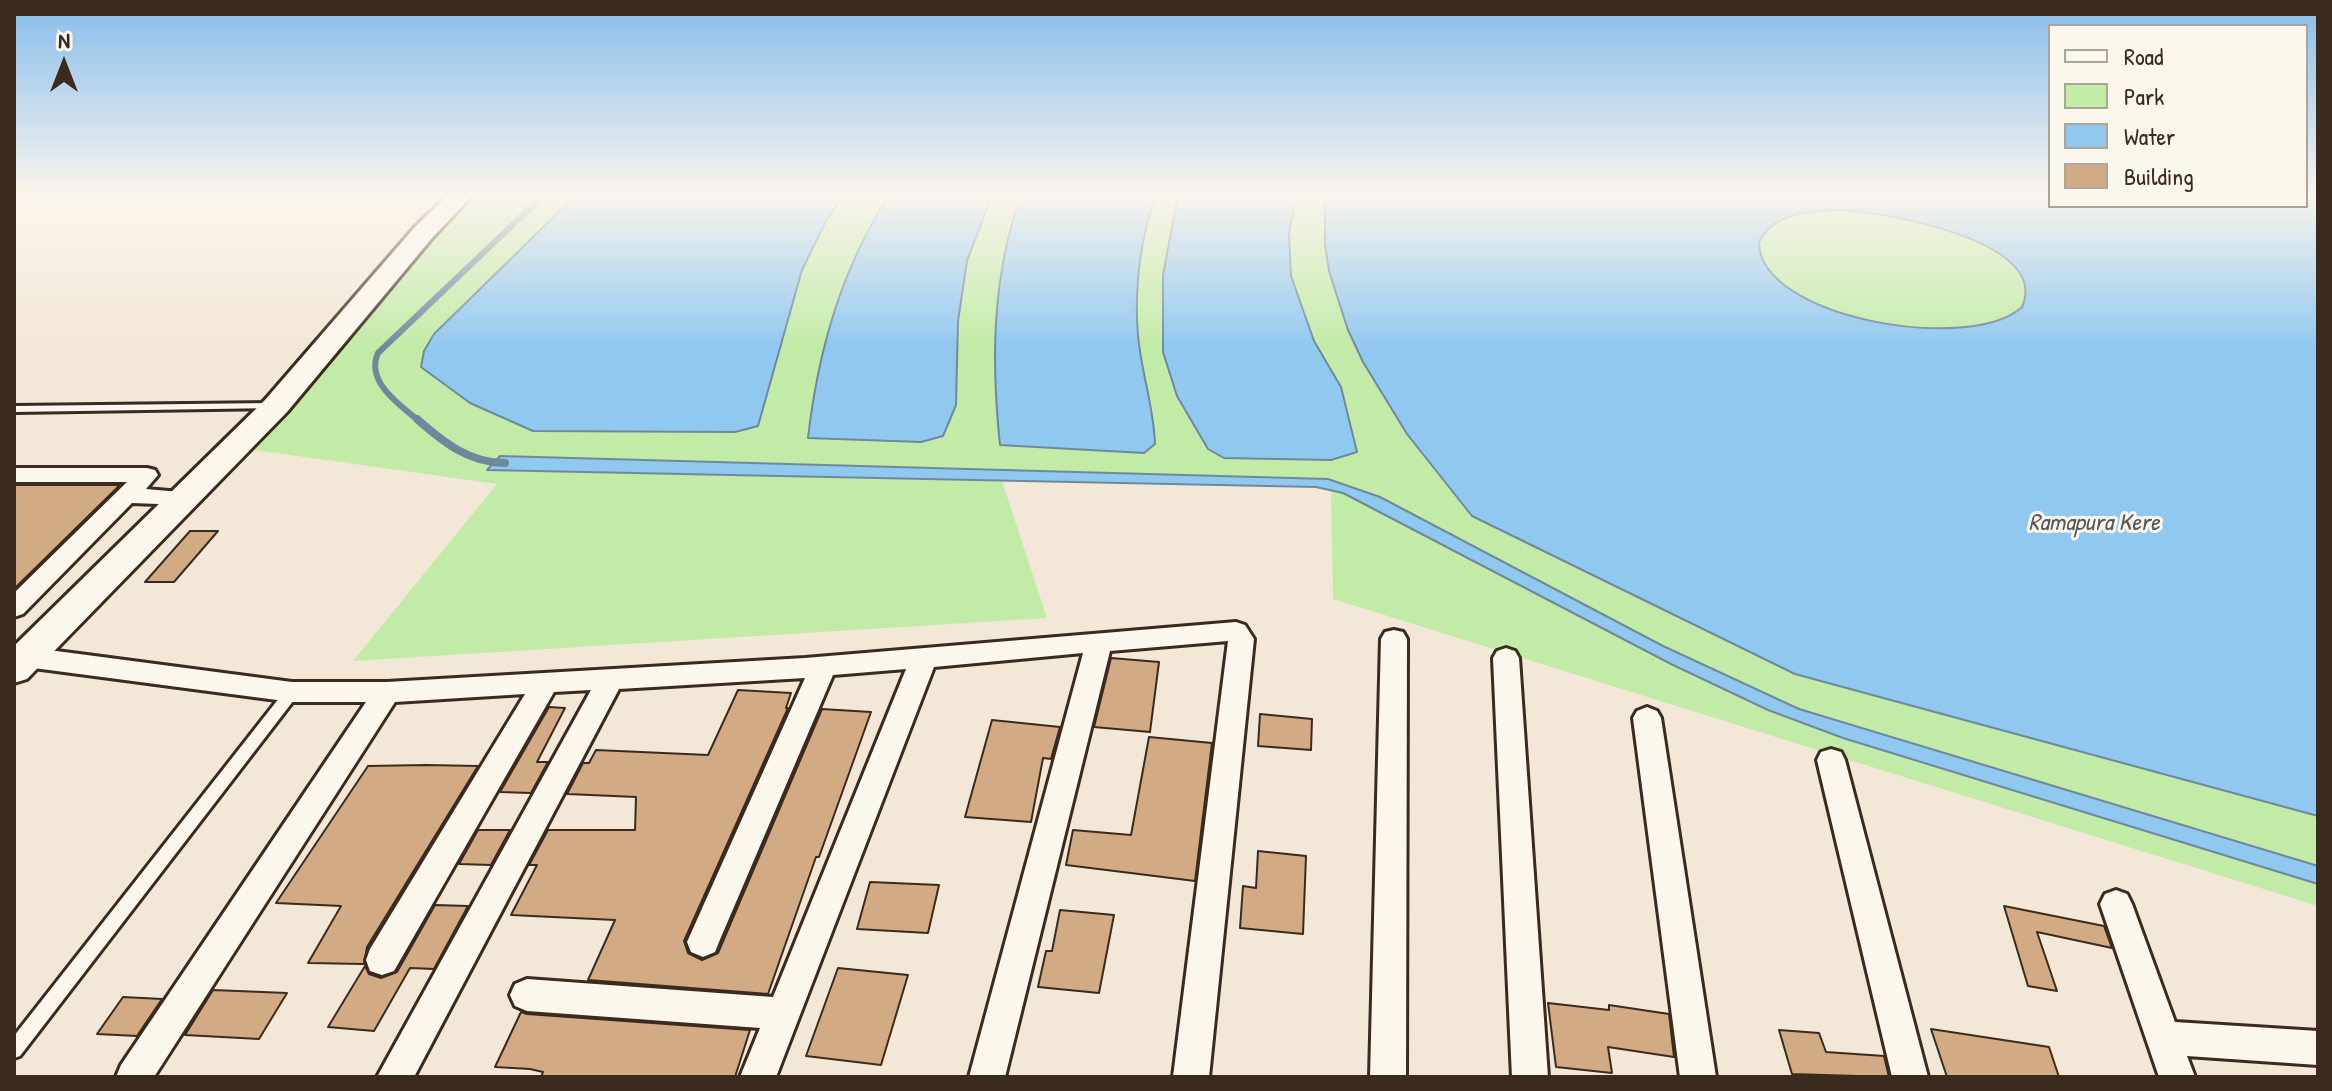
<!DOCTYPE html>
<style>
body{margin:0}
#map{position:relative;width:2332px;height:1091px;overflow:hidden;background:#f3e8d7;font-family:"Patrick Hand",sans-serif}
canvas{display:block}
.frame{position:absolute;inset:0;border:16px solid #3b2a1e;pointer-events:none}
.legend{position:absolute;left:2048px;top:24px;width:260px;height:184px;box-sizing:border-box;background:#fbf7ec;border:2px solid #aea59a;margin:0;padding:10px 14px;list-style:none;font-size:24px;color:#3b2a1e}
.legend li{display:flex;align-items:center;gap:16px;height:40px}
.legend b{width:40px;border:2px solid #aea59a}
.north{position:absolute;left:24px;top:24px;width:80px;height:80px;-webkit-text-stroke:6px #fbf7ec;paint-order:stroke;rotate:0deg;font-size:22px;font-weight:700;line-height:32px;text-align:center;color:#3b2a1e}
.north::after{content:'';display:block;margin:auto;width:28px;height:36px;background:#3b2a1e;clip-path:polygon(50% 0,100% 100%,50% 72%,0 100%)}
</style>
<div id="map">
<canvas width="2332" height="1091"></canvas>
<div class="frame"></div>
<ul class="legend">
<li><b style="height:10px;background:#fbf7ec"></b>Road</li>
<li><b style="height:22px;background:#c2eba7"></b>Park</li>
<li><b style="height:22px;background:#91c8f0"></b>Water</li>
<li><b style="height:22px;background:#d2aa84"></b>Building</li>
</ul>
<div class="north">N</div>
</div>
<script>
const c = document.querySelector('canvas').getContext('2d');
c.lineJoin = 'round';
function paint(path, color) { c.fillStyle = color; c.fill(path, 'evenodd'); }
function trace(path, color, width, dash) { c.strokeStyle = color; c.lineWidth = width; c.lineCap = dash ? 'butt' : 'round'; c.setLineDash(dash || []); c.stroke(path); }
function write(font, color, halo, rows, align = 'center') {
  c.font = font + ' "Patrick Hand",sans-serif'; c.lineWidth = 6; c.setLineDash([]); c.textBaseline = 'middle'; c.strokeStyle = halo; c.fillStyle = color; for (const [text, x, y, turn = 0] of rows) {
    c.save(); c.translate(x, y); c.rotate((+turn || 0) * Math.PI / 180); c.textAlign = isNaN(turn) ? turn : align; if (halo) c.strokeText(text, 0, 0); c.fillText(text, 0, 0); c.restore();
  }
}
paint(new Path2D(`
 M 474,195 L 1325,195 L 1325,244 L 1329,271 L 1348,330 L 1383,397 L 1437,474 L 1795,674 L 2318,816 L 2318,906 L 1333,599 L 1331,490 L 1316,487 L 1002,481 L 1047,618 L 353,661 L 497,484 L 255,450 L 437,233 Z
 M 1841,210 C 1888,212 2011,233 2025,287 C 2029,299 2021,310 2010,317 C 1958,348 1761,316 1759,243 C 1772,212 1813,211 1841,210 Z`), '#c2eba7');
const water = new Path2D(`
 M 576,195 L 844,195 L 826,221 L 802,270 L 758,426 L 735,432 L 533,431 L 470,403 L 421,367 L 424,351 L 434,334 Z
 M 889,195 L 992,195 L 967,261 L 958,321 L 956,405 L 943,436 L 921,442 L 808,438 C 818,351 841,270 889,195 Z
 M 1021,195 L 1155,195 C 1141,239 1134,289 1138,335 C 1141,372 1154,407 1155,444 L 1144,453 L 1000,445 C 991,359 992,277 1021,195 Z
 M 1178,195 L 1296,195 L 1289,234 L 1291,276 L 1314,341 L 1341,387 L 1357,452 L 1331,460 L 1224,458 L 1208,449 L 1177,396 L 1163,352 L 1163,275 Z
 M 1325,195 L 2050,195 L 2050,206 L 2306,206 L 2306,195 L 2318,195 L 2318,816 L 1795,674 L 1472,516 L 1407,434 L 1363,362 L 1348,330 L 1329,271 L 1325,244 ZM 1841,210 C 1882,212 2052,240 2022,307 C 1971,354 1761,319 1759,243 C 1771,212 1813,211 1841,210 Z
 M 500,456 L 1328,479 L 1380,497 L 1663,646 L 1799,709 L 2318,866 L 2318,884 L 1843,738 L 1768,710 L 1671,664 L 1343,493 L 1316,487 L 487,470 Z`);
paint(water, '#91c8f0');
trace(water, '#6f899c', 2);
trace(new Path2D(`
 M 419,421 C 400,405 365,382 378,353 L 544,195`), '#6f899c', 6);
trace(new Path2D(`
 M 417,419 C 443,442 469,463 505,463`), '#6f899c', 8);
const building = new Path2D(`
 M 14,485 L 120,485 L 14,589 Z
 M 190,531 L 218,531 L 174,582 L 145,582 Z
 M 1111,658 L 1159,662 L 1150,732 L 1094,727 Z
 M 738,690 L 791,693 L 786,708 L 788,708 L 684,941 L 688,953 L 702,960 L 718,953 L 822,709 L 871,712 L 819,857 L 816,857 L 768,994 L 588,980 L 615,920 L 511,915 L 537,865 L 529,865 L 548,830 L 635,830 L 636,797 L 567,794 L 583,763 L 589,763 L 596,750 L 708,755 Z
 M 549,707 L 565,708 L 537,762 L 548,762 L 531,793 L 500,792 Z
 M 1260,714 L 1312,719 L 1311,750 L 1258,746 Z
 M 992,720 L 1060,727 L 1051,759 L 1043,758 L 1031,822 L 965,817 Z
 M 1149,737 L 1212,743 L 1195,881 L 1066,865 L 1073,830 L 1131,835 Z
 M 426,765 L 478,766 L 367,947 L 364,964 L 308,963 L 341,906 L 276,903 L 368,766 Z
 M 478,830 L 510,830 L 491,865 L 459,864 Z
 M 1258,851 L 1306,856 L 1303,934 L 1240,928 L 1243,886 L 1256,888 Z
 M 870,882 L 939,885 L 928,933 L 857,929 Z
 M 435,905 L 468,906 L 434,969 L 410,968 L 374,1031 L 328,1027 L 365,966 L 369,974 L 381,978 L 397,972 Z
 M 2004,906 L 2104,926 L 2112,948 L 2037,932 L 2057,991 L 2028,986 Z
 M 1060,910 L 1114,915 L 1099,993 L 1038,987 L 1046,951 L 1052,951 Z
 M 838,968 L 908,975 L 881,1065 L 806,1056 Z
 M 213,990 L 287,993 L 259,1039 L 185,1035 Z
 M 123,997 L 162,999 L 137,1036 L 97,1034 Z
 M 1548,1003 L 1609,1010 L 1609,1005 L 1669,1014 L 1674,1057 L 1608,1047 L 1612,1073 L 1556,1067 Z
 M 521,1012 L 527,1014 L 750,1030 L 735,1077 L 541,1077 L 543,1072 L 530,1069 L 495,1067 Z
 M 1931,1029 L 2049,1047 L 2059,1077 L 1947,1077 Z
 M 1779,1030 L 1819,1033 L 1826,1052 L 1884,1056 L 1889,1077 L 1792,1074 Z`);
paint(building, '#d2aa84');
trace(building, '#3b2a1e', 2);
const service = new Path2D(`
 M 273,403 L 277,404 L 278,406 L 277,408 L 14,412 L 14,406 Z
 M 292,687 L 297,688 L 299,692 L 297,696 L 20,1056 L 14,1058 L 14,1036 L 287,688 Z`);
const minor = new Path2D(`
 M 14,468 L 147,468 L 155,470 L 158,475 L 146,489 L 192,493 L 195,498 L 192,503 L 184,505 L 132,503 L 23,614 L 14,617 L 14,593 L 127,482 L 14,482 Z
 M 1236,622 L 1245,625 L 1254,639 L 1209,1077 L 1173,1077 L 1228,641 L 1110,651 L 1005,1077 L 969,1077 L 1083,653 L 934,667 L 776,1077 L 740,1077 L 760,1028 L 527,1011 L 515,1006 L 510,995 L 515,984 L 527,979 L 773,997 L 906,669 L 833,675 L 719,942 L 715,952 L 703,957 L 691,952 L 687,942 L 805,678 L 619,689 L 414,1077 L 377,1077 L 591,690 L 554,692 L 394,971 L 382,975 L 370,971 L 366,960 L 370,949 L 525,694 L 395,702 L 154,1077 L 116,1077 L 121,1065 L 366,702 L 292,702 L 26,667 L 17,664 L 14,659 L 17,650 L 26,647 L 292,682 L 387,682 L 805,658 Z
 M 1394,630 L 1403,632 L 1407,639 L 1406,1077 L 1370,1077 L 1381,639 L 1385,632 Z
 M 1506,648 L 1515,651 L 1519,658 L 1548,1077 L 1512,1077 L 1493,658 L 1497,651 Z
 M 1647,707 L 1657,711 L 1661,718 L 1716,1077 L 1680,1077 L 1633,718 L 1637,711 Z
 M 1831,749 L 1841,752 L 1845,760 L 1928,1077 L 1892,1077 L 1817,760 L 1821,752 Z
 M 2116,890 L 2127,894 L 2132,904 L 2175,1022 L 2318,1031 L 2318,1065 L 2187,1056 L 2195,1077 L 2159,1077 L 2100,904 L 2105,894 Z`);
const secondary = new Path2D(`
 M 448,195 L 473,195 L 432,238 L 287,412 L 27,679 L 14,683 L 14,646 L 265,400 L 414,228 Z`);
trace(service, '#3b2a1e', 6);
trace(minor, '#3b2a1e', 6);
trace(secondary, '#3b2a1e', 6);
paint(service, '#fbf7ec');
paint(minor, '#fbf7ec');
paint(secondary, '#fbf7ec');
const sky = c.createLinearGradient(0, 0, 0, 348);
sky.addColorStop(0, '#85bceb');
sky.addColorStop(0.56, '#faf5ed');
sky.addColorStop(1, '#faf5ed00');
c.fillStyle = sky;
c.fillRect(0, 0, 2332, 348);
write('italic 24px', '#55595d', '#fbf7ec', [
 ["Ramapura Kere",2094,524]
]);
</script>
